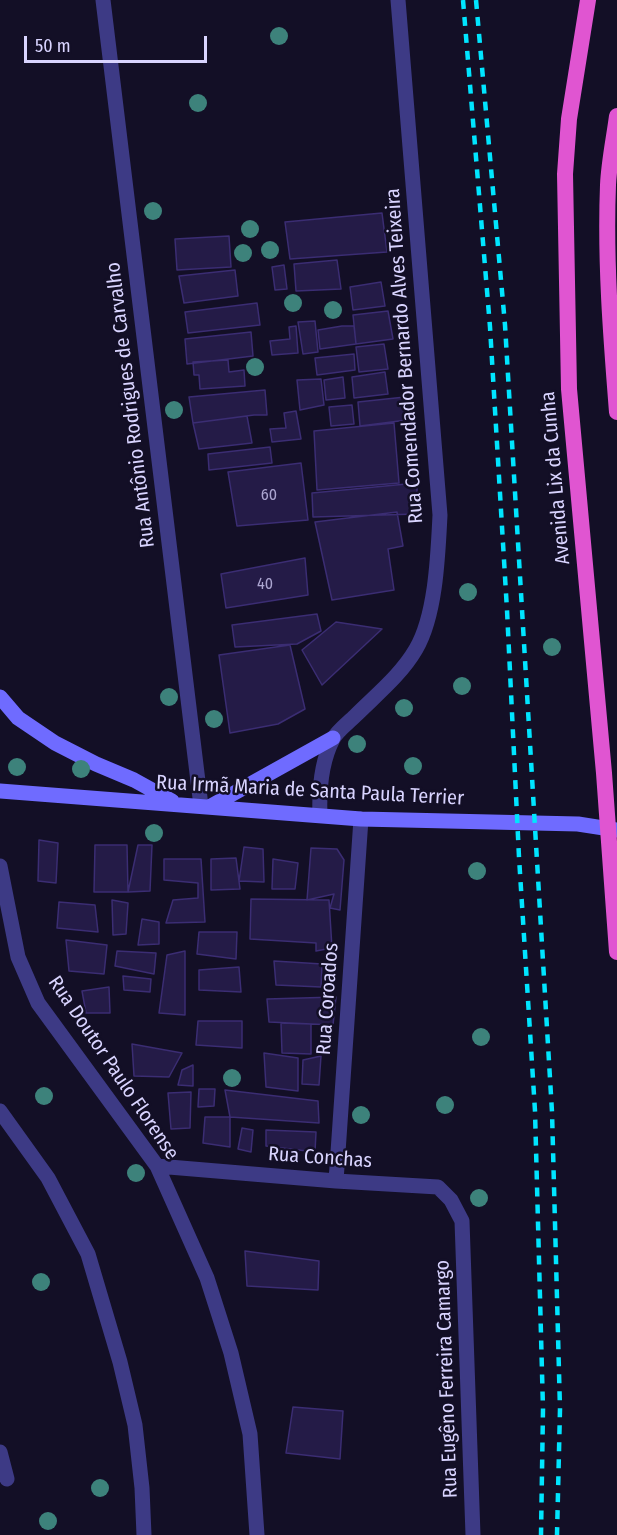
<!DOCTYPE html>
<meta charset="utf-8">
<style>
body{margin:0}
#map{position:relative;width:617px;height:1535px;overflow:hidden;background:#130f26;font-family:"Fira Sans Condensed",sans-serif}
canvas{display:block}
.scale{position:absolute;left:24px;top:36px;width:183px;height:27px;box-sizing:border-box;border:3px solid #d9d4ff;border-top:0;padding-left:8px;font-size:18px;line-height:21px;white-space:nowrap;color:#d9d4ff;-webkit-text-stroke:4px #130f26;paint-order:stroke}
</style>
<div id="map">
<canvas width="617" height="1535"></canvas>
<div class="scale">50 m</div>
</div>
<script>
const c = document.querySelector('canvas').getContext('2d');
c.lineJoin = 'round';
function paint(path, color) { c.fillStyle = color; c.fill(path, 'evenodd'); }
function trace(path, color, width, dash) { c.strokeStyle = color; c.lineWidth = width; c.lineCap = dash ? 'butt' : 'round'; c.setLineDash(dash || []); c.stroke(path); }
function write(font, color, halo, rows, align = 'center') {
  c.font = font + ' "Fira Sans Condensed",sans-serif'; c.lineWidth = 5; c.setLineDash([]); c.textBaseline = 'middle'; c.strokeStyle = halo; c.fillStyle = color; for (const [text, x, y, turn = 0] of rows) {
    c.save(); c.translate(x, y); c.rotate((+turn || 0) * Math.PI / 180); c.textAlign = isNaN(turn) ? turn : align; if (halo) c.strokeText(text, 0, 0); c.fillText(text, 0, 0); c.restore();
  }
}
const building = new Path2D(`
 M 382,213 L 387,252 L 290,259 L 285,222 Z
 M 229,236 L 231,267 L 177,270 L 175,239 Z
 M 337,260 L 341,289 L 296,291 L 294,264 Z
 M 284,265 L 287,289 L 275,290 L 272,267 Z
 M 235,270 L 238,296 L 184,303 L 179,276 Z
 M 381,282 L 385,306 L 353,310 L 350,287 Z
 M 257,303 L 260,325 L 188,333 L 185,312 Z
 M 388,311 L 393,339 L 356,344 L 353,315 Z
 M 315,321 L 318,352 L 303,354 L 298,322 Z
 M 296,326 L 298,353 L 272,355 L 270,341 L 290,339 L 289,327 Z
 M 342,326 L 354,326 L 356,344 L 320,349 L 318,330 Z
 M 251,332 L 253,356 L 187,364 L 185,339 Z
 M 384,344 L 388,369 L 359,372 L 356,347 Z
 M 354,354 L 355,370 L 317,375 L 315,358 Z
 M 228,360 L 229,372 L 244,370 L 245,386 L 200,389 L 199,375 L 194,375 L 193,362 Z
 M 385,372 L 388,394 L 354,398 L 352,377 Z
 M 343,377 L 345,398 L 326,400 L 324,380 Z
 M 321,379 L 324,405 L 300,410 L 297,380 Z
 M 265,390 L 267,415 L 254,415 L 193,423 L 189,397 Z
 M 405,397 L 407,420 L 360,426 L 358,402 Z
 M 352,405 L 354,424 L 331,426 L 329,407 Z
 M 296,411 L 301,439 L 272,442 L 270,429 L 286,428 L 284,413 Z
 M 247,416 L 252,443 L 199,449 L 193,423 Z
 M 394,423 L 399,483 L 317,490 L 314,431 Z
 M 270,447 L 272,463 L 209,470 L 208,454 Z
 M 301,463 L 308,520 L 237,526 L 228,472 Z
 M 417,483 L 417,514 L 313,517 L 312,493 Z
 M 397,512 L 403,546 L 388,549 L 394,590 L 332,600 L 315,522 Z
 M 305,558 L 308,595 L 226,608 L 221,574 Z
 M 317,614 L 321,631 L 297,644 L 235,647 L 232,625 Z
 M 336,622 L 382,629 L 322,685 L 302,650 Z
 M 290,645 L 305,709 L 278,724 L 230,733 L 219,655 Z
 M 39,840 L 58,843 L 56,883 L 38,881 Z
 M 95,845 L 127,845 L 128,892 L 94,892 Z
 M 138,845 L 152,845 L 150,891 L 128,892 Z
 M 244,847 L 263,849 L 264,882 L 239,881 Z
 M 311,848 L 337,849 L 344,860 L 340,910 L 330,908 L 334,894 L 307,900 Z
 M 236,858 L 240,889 L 211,890 L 211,859 Z
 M 164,859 L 201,859 L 205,922 L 166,923 L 173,900 L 198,898 L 198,883 L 164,880 Z
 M 273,859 L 298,863 L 295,889 L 272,889 Z
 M 251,899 L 329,900 L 332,948 L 316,951 L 316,943 L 250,939 Z
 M 112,900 L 128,903 L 126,934 L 113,935 Z
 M 59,902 L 95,905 L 98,932 L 57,928 Z
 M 142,919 L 159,922 L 159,944 L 138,945 Z
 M 199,932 L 237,932 L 236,959 L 197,954 Z
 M 66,940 L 107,945 L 104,974 L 69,971 Z
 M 117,951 L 156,953 L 154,974 L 115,966 Z
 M 185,951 L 185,1015 L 159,1013 L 167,955 Z
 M 274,961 L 322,964 L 321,987 L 276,985 Z
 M 239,967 L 241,992 L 199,990 L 199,970 Z
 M 123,976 L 151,979 L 150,992 L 124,990 Z
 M 109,987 L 110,1013 L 86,1013 L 82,991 Z
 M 336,997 L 333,1025 L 269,1022 L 267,999 Z
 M 198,1021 L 242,1021 L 242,1048 L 196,1045 Z
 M 281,1023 L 311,1024 L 311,1054 L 282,1053 Z
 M 132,1044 L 182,1053 L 169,1077 L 134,1076 Z
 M 264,1053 L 298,1058 L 298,1091 L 266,1087 Z
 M 321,1056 L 319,1085 L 302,1084 L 303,1060 Z
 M 193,1065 L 193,1086 L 178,1085 L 182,1070 Z
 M 199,1089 L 215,1089 L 214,1106 L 198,1107 Z
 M 225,1090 L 318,1101 L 319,1123 L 230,1117 Z
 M 191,1092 L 190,1128 L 171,1129 L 168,1093 Z
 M 205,1117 L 230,1117 L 230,1147 L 203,1143 Z
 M 242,1128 L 253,1130 L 251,1152 L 238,1149 Z
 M 266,1130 L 316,1132 L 315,1152 L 266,1146 Z
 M 245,1251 L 319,1261 L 318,1290 L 247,1286 Z
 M 293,1407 L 343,1411 L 340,1459 L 286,1453 Z`);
paint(building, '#241b47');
trace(building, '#3b2d73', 1.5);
trace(new Path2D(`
 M 0,1111 L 48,1178 L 88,1254 L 120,1362 L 135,1425 L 142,1488 L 144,1535`), '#3d3a85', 15);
trace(new Path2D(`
 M 103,0 L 201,806
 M 320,815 C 319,790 321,762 333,739 C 337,731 348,723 355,716 C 376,695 401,675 416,649 C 436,615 438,554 440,515 L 398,0
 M 0,866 L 18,957 L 38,1003 L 157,1166 L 207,1278 L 231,1353 L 250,1434 L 257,1535
 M 157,1166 L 336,1181 L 438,1187 L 451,1200 L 462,1221 L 473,1535
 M 336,1181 L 361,819
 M 0,1452 L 7,1479`), '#3d3a85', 15);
trace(new Path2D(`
 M 0,697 L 18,718 L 55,743 L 96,764 L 134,780 L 172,801
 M 0,791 L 361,819 L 578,824 L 617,830
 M 211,806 L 333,738`), '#6f6bff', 15);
trace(new Path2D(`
 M 588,0 L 569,119 L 565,174 L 569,389 L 604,773 L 617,952
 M 617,116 C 614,139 609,162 608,185 C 605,261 611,336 617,412`), '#e055d1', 16);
trace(new Path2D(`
 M 463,0 L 490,327 L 507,610 L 519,857 L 535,1111 L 543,1409 L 541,1535
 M 476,0 L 505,325 L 552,1112 L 560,1409 L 557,1535`), '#00e5ff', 4.5, [9, 8]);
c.fillStyle = '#3d827b';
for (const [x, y] of [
 [279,36],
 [198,103],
 [153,211],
 [250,229],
 [270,250],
 [243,253],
 [293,303],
 [333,310],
 [255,367],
 [174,410],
 [468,592],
 [552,647],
 [462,686],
 [169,697],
 [404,708],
 [214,719],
 [357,744],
 [413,766],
 [17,767],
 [81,769],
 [154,833],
 [477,871],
 [481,1037],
 [232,1078],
 [44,1096],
 [445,1105],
 [361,1115],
 [136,1173],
 [479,1198],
 [41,1282],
 [100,1488],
 [48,1521]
]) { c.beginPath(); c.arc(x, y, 9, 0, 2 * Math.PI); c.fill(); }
write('16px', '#aca6d1', null, [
 ["60",269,496],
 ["40",265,585]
]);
write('20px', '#d9d4ff', '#130f26', [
 ["Rua Comendador Bernardo Alves Teixeira",405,356,-94],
 ["Rua Antônio Rodrigues de Carvalho",131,405,-97],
 ["Avenida Lix da Cunha",556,478,-95],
 ["Rua Irmã Maria de Santa Paula Terrier",310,791,3],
 ["Rua Coroados",328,999,-86],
 ["Rua Doutor Paulo Florense",113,1068,56],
 ["Rua Conchas",320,1158,4],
 ["Rua Eugêno Ferreira Camargo",447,1379,-92]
]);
</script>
